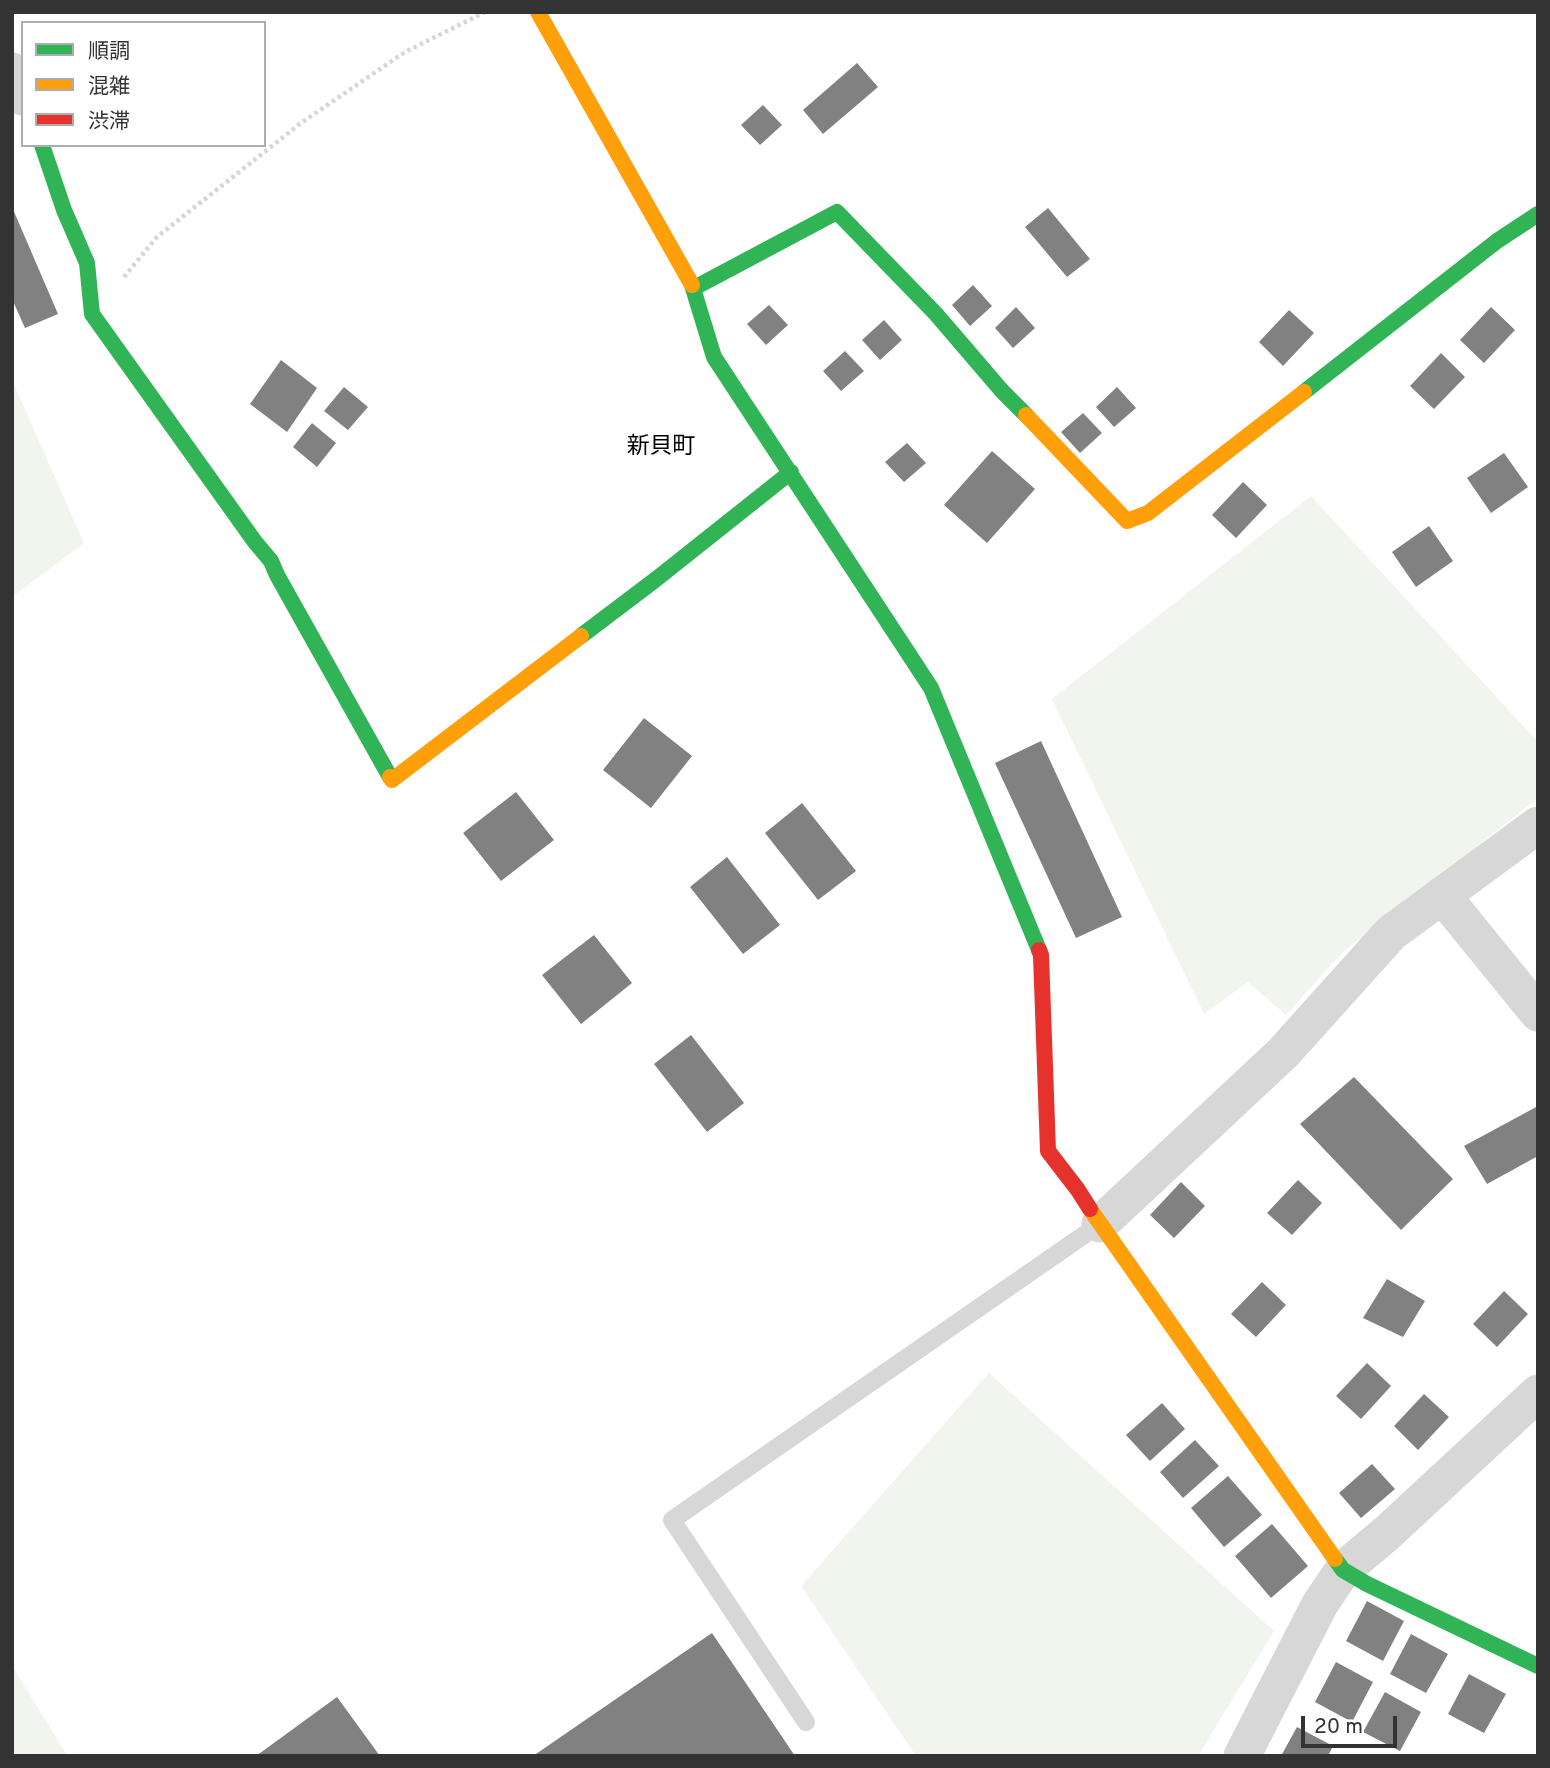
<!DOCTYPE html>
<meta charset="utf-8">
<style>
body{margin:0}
#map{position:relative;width:1550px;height:1768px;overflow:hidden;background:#fff;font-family:Overpass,"Noto Sans JP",sans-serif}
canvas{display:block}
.frame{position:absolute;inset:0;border:14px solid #333;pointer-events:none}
.legend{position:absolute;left:21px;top:21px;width:245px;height:126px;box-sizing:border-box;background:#fff;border:2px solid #adadad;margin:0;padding:9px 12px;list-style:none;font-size:21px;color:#333}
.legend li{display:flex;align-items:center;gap:14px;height:35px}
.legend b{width:35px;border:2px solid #adadad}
.scale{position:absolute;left:1301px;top:1716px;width:96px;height:32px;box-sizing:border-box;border:4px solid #333;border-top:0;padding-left:9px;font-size:21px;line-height:24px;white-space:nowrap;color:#333;-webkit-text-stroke:5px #fff;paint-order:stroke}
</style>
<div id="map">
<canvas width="1550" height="1768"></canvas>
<div class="frame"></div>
<ul class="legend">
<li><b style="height:9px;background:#30b455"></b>順調</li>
<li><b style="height:9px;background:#ff9f0a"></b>混雑</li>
<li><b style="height:9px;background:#e5322d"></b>渋滞</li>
</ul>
<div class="scale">20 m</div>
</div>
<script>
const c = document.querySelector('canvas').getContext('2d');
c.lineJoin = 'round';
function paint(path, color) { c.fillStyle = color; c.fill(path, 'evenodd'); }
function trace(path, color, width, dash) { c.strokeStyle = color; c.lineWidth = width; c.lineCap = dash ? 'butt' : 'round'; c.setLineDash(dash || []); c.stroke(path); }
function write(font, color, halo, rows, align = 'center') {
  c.font = font + ' Overpass,"Noto Sans JP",sans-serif'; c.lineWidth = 7; c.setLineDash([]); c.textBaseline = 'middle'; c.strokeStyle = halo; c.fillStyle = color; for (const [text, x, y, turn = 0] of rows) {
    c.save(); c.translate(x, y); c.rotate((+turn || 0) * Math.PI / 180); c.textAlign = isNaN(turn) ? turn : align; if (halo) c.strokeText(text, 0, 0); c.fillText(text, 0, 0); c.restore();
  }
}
paint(new Path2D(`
 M 12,380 L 84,543 L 12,597 Z
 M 1311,496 L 1538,742 L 1538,798 L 1342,953 L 1286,1015 L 1248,982 L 1204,1014 L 1052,699 Z
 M 989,1373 L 1274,1631 L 1198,1756 L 916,1756 L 801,1586 Z
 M 12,1665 L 67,1756 L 12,1756 Z`), '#f1f5ed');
paint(new Path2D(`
 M 857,63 L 878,87 L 823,134 L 803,110 Z
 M 763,105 L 782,125 L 760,145 L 741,125 Z
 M 12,207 L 58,314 L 25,328 L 12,299 Z
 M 1048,208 L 1090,259 L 1067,277 L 1025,227 Z
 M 973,285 L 992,306 L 970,326 L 952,305 Z
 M 769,305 L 788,325 L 766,345 L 747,324 Z
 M 1016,307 L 1035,328 L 1013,348 L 995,328 Z
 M 1491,307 L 1515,330 L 1484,363 L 1460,340 Z
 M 1289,310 L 1314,333 L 1283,366 L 1259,342 Z
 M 884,320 L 902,340 L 880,360 L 862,340 Z
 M 845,351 L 864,371 L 841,391 L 823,371 Z
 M 1441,353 L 1465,377 L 1434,409 L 1410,386 Z
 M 281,360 L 317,388 L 287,432 L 250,404 Z
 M 344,387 L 368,407 L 348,430 L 324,411 Z
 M 1117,387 L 1136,408 L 1114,427 L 1096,407 Z
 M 1083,413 L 1102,433 L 1080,453 L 1061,432 Z
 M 312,423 L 336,443 L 317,467 L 293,447 Z
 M 907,443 L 926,463 L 904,482 L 885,462 Z
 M 992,451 L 1035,489 L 987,543 L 944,505 Z
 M 1504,453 L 1528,487 L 1491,513 L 1467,478 Z
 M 1243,482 L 1267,505 L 1236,538 L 1212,515 Z
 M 1429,526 L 1453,561 L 1416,587 L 1392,552 Z
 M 644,718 L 692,756 L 651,808 L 603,770 Z
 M 1041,741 L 1122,917 L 1076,938 L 995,763 Z
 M 516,792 L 554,840 L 501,881 L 463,833 Z
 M 802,803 L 856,871 L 818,900 L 765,833 Z
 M 727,857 L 780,925 L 743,954 L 690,887 Z
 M 594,935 L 632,983 L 581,1024 L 542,975 Z
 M 691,1035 L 744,1103 L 707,1132 L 654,1064 Z
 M 1354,1077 L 1453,1179 L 1401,1230 L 1300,1124 Z
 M 1538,1106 L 1538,1156 L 1487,1184 L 1464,1146 Z
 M 1298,1180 L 1322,1203 L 1292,1235 L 1267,1213 Z
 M 1181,1182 L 1205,1206 L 1174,1238 L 1150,1215 Z
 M 1387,1279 L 1425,1301 L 1403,1337 L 1363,1318 Z
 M 1262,1282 L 1286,1305 L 1256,1337 L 1231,1314 Z
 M 1504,1291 L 1528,1314 L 1497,1347 L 1473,1324 Z
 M 1367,1363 L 1391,1386 L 1361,1419 L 1336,1396 Z
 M 1424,1394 L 1449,1417 L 1418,1450 L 1394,1426 Z
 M 1162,1403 L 1185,1429 L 1150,1461 L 1126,1435 Z
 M 1195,1440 L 1219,1466 L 1183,1498 L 1160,1472 Z
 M 1372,1464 L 1395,1489 L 1361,1518 L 1339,1493 Z
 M 1228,1476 L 1262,1515 L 1224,1547 L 1191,1508 Z
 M 1272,1524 L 1308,1566 L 1271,1598 L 1235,1556 Z
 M 1367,1601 L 1404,1621 L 1383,1661 L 1346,1641 Z
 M 712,1633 L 795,1756 L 533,1756 Z
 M 1411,1634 L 1448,1654 L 1426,1693 L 1390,1674 Z
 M 1336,1662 L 1373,1682 L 1352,1722 L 1315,1702 Z
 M 1469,1674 L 1506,1694 L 1484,1733 L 1448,1714 Z
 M 1385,1692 L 1421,1712 L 1400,1751 L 1363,1732 Z
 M 337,1697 L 380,1756 L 256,1756 Z
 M 1297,1727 L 1333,1746 L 1328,1756 L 1281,1756 Z`), '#818181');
trace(new Path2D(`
 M 124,277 L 157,237 L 301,123 L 405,52 L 485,12`), '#d6d6d6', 4.5, [3.5, 3.5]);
trace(new Path2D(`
 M 806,1722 L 672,1520 L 1100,1224`), '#d7d7d7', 18);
trace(new Path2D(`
 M 12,71 L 23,97
 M 1442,895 L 1538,1013
 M 1100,1224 L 1283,1053 L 1391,933 L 1538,825
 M 1242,1756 L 1320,1604 L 1343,1570 L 1387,1533 L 1538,1393`), '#d7d7d7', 37);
trace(new Path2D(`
 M 42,145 L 64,210 L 87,263 L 92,314 L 255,542 L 271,561 L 277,575 L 390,777
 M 692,285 L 714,357 L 931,688 L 1039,950
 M 694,288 L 837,212 L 936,314 L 1002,391 L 1026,415
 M 1304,392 L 1497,241 L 1538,214
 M 581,636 L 655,580 L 791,472
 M 1335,1559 L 1343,1570 L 1367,1584 L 1538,1666`), '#30b455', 16);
trace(new Path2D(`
 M 538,12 L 692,285
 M 1026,415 L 1127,521 L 1148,513 L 1304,392
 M 390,777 L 392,780 L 581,636
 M 1090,1209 L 1335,1559`), '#ff9f0a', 16);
trace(new Path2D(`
 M 1039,950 L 1041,955 L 1048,1151 L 1078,1190 L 1090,1209`), '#e5322d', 16);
write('23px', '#000', '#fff', [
 ["新貝町",661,448]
]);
</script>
